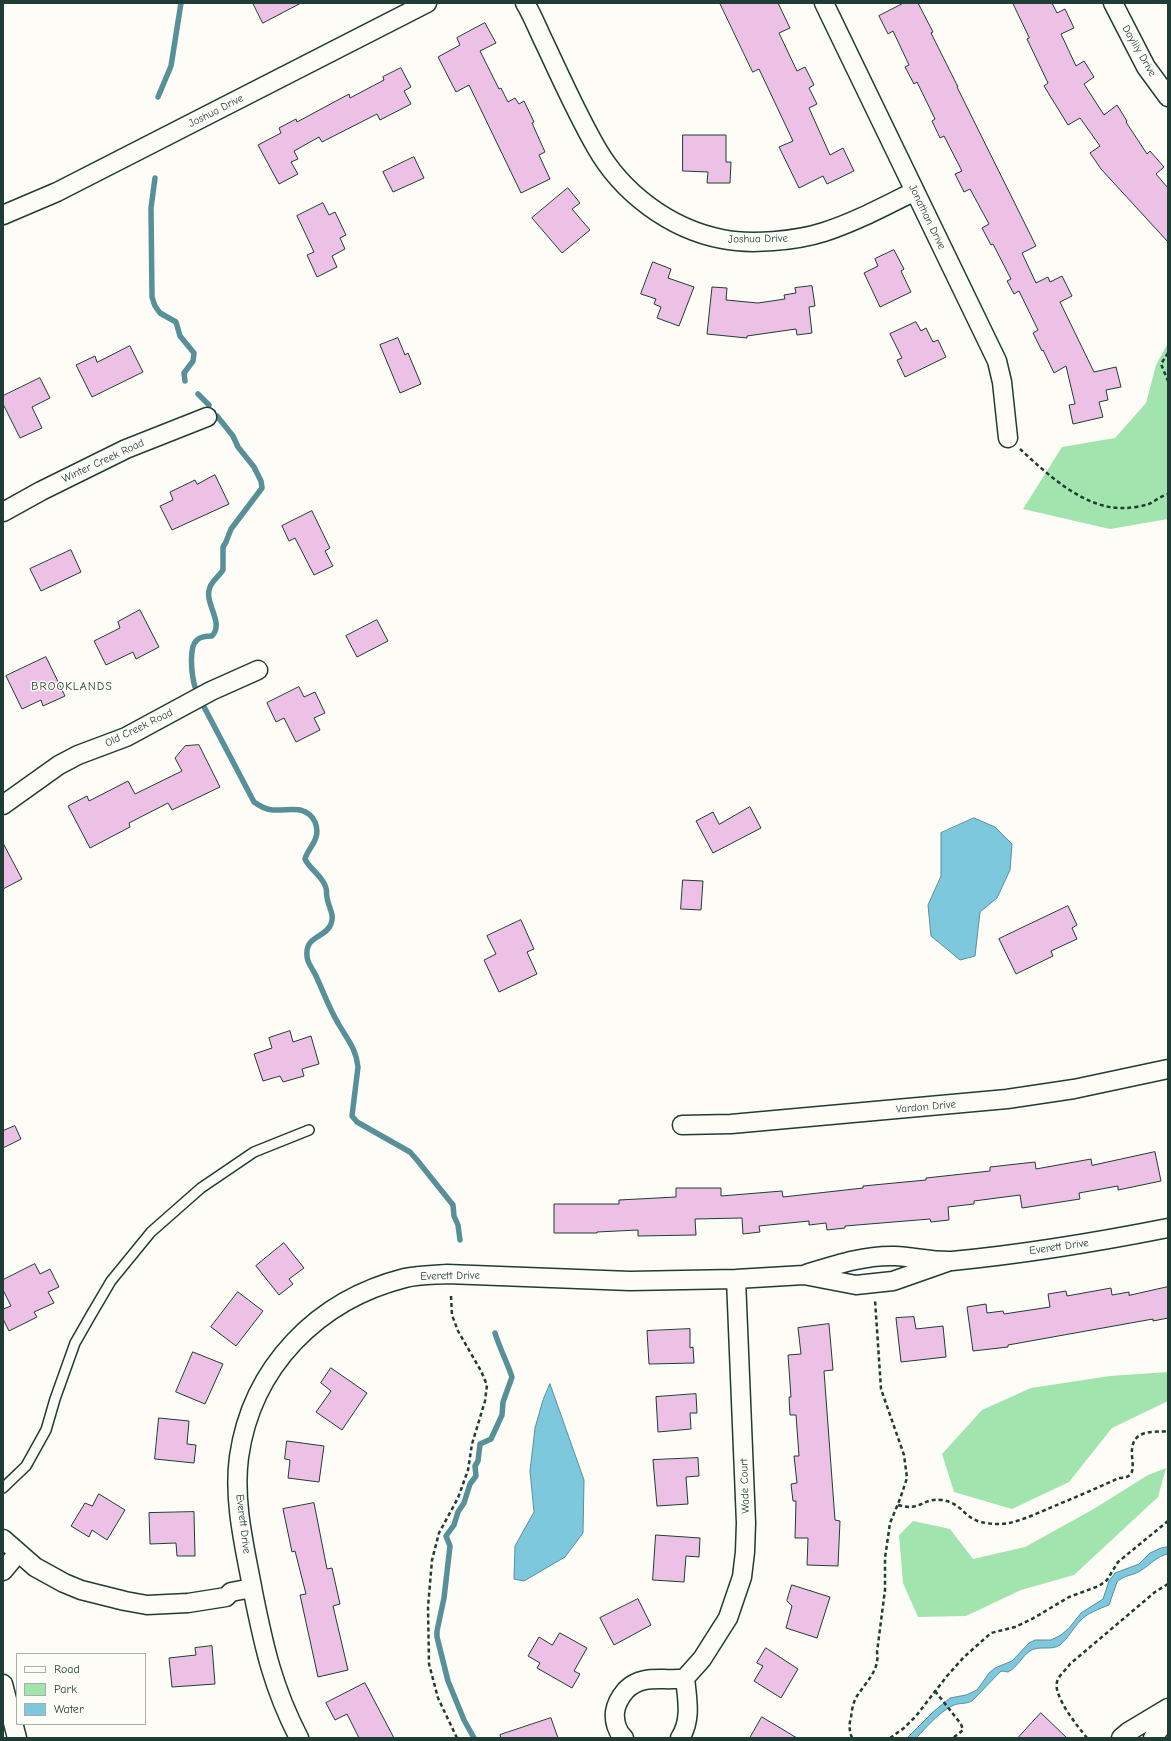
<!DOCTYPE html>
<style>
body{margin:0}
#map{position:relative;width:1171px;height:1741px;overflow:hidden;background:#fdfcf7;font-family:"Comic Neue",sans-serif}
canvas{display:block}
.frame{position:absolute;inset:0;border:4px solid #1f3d34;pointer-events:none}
.legend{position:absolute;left:16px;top:1653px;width:130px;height:72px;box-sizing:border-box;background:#fdfcf7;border:1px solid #a4b0a9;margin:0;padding:5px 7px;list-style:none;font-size:12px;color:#1f3d34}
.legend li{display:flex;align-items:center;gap:8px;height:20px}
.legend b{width:20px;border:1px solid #a4b0a9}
</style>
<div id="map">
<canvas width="1171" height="1741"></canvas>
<div class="frame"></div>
<ul class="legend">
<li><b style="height:5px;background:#fdfcf7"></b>Road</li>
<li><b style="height:11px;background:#a2e4ad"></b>Park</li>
<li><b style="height:11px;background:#7ec8de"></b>Water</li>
</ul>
</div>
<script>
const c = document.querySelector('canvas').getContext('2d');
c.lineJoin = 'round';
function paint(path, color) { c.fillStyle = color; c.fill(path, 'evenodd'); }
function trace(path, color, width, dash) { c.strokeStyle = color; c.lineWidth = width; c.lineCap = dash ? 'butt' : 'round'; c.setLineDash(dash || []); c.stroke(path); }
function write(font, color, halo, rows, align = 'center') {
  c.font = font + ' "Comic Neue",sans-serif'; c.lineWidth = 3; c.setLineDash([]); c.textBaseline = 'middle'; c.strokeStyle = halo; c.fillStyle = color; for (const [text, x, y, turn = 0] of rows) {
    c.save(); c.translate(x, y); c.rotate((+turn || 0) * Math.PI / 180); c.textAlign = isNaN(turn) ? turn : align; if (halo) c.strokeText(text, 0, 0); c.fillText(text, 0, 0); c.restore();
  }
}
paint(new Path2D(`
 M 1168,343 L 1168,519 L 1110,529 L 1023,509 L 1062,447 L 1115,438 L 1146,403 L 1156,365 Z
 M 1168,1372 L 1168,1401 L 1112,1428 L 1069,1482 L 1012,1509 L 954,1492 L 942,1454 L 982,1410 L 1031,1388 L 1110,1376 Z
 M 1166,1468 L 1158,1497 L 1074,1575 L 1021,1590 L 966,1616 L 918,1617 L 903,1583 L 899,1535 L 913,1521 L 950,1529 L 973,1559 L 1025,1547 L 1092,1510 L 1148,1475 Z`), '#a2e4ad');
const water = new Path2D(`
 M 974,818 L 995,827 L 1012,844 L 1010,870 L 997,898 L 980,912 L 975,956 L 960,960 L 931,936 L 928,905 L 941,876 L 941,833 Z
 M 550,1384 L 584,1480 L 583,1533 L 565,1557 L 524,1581 L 514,1579 L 515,1546 L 534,1512 L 530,1471 L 535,1428 L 543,1400 Z
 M 1168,1547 L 1168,1554 C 1157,1556 1150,1565 1140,1571 C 1132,1576 1124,1575 1117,1582 L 1109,1605 C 1099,1609 1087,1613 1080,1621 C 1073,1628 1068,1639 1060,1645 C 1051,1651 1039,1645 1030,1651 C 1022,1656 1018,1667 1008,1672 L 1002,1671 L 1000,1672 L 973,1700 C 967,1705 959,1702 952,1706 C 938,1713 927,1727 916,1738 L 907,1738 L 933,1712 L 950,1698 L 966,1695 L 977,1690 L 989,1673 L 995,1668 L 1012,1661 L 1029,1643 L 1035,1640 L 1051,1640 L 1061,1635 L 1069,1628 L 1081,1613 L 1103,1599 L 1109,1581 L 1115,1573 L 1139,1564 L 1150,1553 L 1161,1548 Z`);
paint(water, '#7ec8de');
trace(water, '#58909a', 1);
trace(new Path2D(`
 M 158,97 L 171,66 L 181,3
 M 155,178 L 151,208 L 152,297 L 155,306 L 160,313 L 176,322 L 180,336 L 194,353 L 193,361 L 184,373 L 185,381
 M 198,394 L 209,405
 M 195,687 C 192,677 188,647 197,640 C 201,636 207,636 212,636 C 225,622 203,603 210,587 C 212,581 219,576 223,570 L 223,547 L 226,542 L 231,529 L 262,488 L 261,481 L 254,467 L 238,447 L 233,436 L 217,416
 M 202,703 L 254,802 C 260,806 266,810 273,810 C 290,811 306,804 315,822 C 317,827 318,831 316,837 C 314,845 307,851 305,859 C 310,870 323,876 326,888 C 327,891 326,894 327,897 C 328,907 335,914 331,924 C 326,938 305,935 307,956 C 307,963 313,969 316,976 C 323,991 329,1008 338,1023 C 347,1039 356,1048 358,1067 L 352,1116 L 357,1122 L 410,1152 L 417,1160 L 453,1205 L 454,1216 L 458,1225 L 460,1240
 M 474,1738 L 464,1720 L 448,1681 L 437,1637 L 437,1631 L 444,1598 L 450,1546 L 446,1536 L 454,1525 L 458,1512 L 464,1503 L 470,1484 L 476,1476 L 475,1466 L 478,1461 L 480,1444 L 491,1439 L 502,1415 L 503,1402 L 512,1377 C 507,1362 500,1349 495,1333`), '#58909a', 5.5);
const building = new Path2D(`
 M 253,3 L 301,3 L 263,23 Z
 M 720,3 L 778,3 L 790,28 L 779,33 L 797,71 L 805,67 L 814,85 L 809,88 L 817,104 L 809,108 L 830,155 L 843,148 L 854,171 L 827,184 L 823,176 L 799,188 L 779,147 L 793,141 L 759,69 L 753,72 Z
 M 904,3 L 918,3 L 933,32 L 931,33 L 958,87 L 957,87 L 1036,246 L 1022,253 L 1036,283 L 1048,277 L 1050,282 L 1062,276 L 1072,296 L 1060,302 L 1094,372 L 1116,367 L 1121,387 L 1106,390 L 1108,400 L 1099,402 L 1103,417 L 1073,424 L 1069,405 L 1075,404 L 1066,366 L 1054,373 L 1043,350 L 1042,351 L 1033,333 L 1038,330 L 1019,291 L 1014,294 L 1007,281 L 1011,279 L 993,244 L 991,245 L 982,228 L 989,224 L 970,189 L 964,192 L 955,174 L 962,171 L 944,136 L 940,138 L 932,121 L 935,119 L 917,82 L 914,84 L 905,67 L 909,65 L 893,31 L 888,34 L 879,16 Z
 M 1013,3 L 1052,3 L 1057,13 L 1065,9 L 1074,28 L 1061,34 L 1076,66 L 1084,61 L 1094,77 L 1084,84 L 1104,115 L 1117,105 L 1127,121 L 1126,122 L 1147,154 L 1150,151 L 1164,167 L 1156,174 L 1168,188 L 1168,242 L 1101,169 L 1090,153 L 1100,146 L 1080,118 L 1068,125 L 1044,86 L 1048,83 L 1027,39 L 1029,38 Z
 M 485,23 L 496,43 L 480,51 L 499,89 L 501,88 L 508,102 L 515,98 L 519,104 L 524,101 L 534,122 L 532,123 L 545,152 L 539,155 L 550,179 L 521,193 L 469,85 L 456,92 L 438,57 L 460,45 L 457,38 Z
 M 401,68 L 411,87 L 404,91 L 411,104 L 380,120 L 377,114 L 322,142 L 319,137 L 294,151 L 298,159 L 291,162 L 298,174 L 279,184 L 258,145 L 281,133 L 279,128 L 296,119 L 297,122 L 349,94 L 350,98 L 384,80 L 383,77 Z
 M 683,135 L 726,135 L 726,162 L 731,162 L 730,183 L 707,183 L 708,172 L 683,171 Z
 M 414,157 L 424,178 L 393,192 L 383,172 Z
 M 568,188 L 580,203 L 572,209 L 590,230 L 562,253 L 532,218 Z
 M 323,203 L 329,215 L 335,212 L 346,235 L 340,238 L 345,249 L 332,256 L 337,267 L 317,277 L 307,255 L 314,252 L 297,216 Z
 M 894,250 L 904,269 L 901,271 L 911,292 L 880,307 L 864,273 L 878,266 L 875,259 Z
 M 653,262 L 671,269 L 668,278 L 694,287 L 679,326 L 657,318 L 661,307 L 654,304 L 656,299 L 641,294 Z
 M 812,286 L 815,306 L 809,307 L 812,333 L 797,335 L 796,329 L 747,336 L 747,338 L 707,334 L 712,287 L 727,288 L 726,300 L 758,303 L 785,299 L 784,295 L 796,293 L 795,288 Z
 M 916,322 L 921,331 L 926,328 L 933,342 L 938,340 L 946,357 L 905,377 L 897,360 L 902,358 L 890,334 Z
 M 398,338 L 405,355 L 408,353 L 421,384 L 400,393 L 380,345 Z
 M 130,346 L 143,372 L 92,397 L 76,365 L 95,356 L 97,362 Z
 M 40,378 L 50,398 L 32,407 L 42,428 L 20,438 L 3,404 L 3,396 Z
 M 215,475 L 229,504 L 172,530 L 160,506 L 173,500 L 170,492 L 195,480 L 197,484 Z
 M 312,511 L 330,548 L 325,551 L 333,566 L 314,575 L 295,538 L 289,541 L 282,526 Z
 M 71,550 L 81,572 L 41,591 L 30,569 Z
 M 140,610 L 159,647 L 136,659 L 133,652 L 106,665 L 94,641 L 120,628 L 118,622 Z
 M 377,620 L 388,641 L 357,657 L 346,636 Z
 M 46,657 L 65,696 L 43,706 L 41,700 L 22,709 L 6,676 Z
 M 299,687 L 304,697 L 315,692 L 325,713 L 314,718 L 320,730 L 296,742 L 284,718 L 276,722 L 267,703 Z
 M 199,745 L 220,787 L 172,810 L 168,803 L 129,823 L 130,827 L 90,848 L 68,806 L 87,796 L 89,801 L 128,781 L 135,794 L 182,771 L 175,758 L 185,746 Z
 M 750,807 L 761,828 L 713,853 L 696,821 L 713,812 L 719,824 Z
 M 3,843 L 22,879 L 3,889 Z
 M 683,880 L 703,881 L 701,910 L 681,909 Z
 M 1068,906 L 1077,925 L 1072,928 L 1077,939 L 1051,951 L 1053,956 L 1016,974 L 999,939 Z
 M 521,920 L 534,949 L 527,952 L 537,974 L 499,992 L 484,960 L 496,954 L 487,936 Z
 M 290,1031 L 293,1042 L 311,1036 L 319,1064 L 302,1069 L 304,1076 L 283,1082 L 280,1076 L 263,1081 L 254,1054 L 272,1048 L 269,1038 Z
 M 15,1126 L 21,1139 L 3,1148 L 3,1131 Z
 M 1155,1152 L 1161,1181 L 1118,1190 L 1118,1186 L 1079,1193 L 1080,1199 L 1022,1208 L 1020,1195 L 974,1201 L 974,1204 L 948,1207 L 949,1220 L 931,1222 L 930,1219 L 845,1226 L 845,1228 L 827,1230 L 826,1223 L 809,1225 L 809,1221 L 759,1226 L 760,1232 L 743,1234 L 742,1218 L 695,1219 L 696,1235 L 638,1236 L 638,1230 L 597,1232 L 597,1233 L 554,1233 L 554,1204 L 619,1204 L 619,1200 L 676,1197 L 676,1188 L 721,1188 L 721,1196 L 782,1191 L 783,1197 L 863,1188 L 863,1186 L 926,1180 L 926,1178 L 990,1171 L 990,1167 L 1035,1162 L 1036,1169 L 1091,1159 L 1092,1165 Z
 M 284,1243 L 304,1268 L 289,1279 L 293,1284 L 279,1295 L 256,1266 Z
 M 35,1264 L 40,1274 L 50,1269 L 59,1287 L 48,1292 L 54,1303 L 34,1312 L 37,1317 L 9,1331 L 3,1319 L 3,1309 L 11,1306 L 3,1290 L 3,1280 Z
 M 1168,1287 L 1168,1318 L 1153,1321 L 1153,1319 L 1008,1345 L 1008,1347 L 973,1351 L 967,1307 L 986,1304 L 987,1313 L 1003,1311 L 1004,1314 L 1050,1307 L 1048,1294 L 1066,1291 L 1067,1296 L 1111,1288 L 1112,1295 L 1129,1292 L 1129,1295 Z
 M 238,1292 L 263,1311 L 236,1346 L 211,1327 Z
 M 914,1317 L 916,1329 L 943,1326 L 946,1357 L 901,1362 L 896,1318 Z
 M 829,1324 L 833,1370 L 824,1371 L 835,1520 L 840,1521 L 838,1566 L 807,1565 L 808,1538 L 795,1538 L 796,1501 L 793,1501 L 791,1484 L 797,1483 L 794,1456 L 799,1456 L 796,1415 L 790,1415 L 789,1397 L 791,1397 L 788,1355 L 801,1354 L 798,1328 Z
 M 690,1329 L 690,1348 L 693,1347 L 694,1363 L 649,1364 L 647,1331 Z
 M 193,1352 L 223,1364 L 205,1404 L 176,1392 Z
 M 331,1368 L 367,1393 L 342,1430 L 316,1412 L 331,1391 L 321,1383 Z
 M 696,1394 L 697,1413 L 690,1413 L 691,1429 L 658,1432 L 656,1397 Z
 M 159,1418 L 189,1421 L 187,1444 L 196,1445 L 194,1463 L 155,1459 Z
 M 287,1441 L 324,1446 L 319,1482 L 288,1478 L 290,1460 L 285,1459 Z
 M 698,1458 L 699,1476 L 686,1477 L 688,1504 L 657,1506 L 653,1460 Z
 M 99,1494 L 125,1510 L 107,1540 L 92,1530 L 89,1537 L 71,1526 L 85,1503 L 92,1506 Z
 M 314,1503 L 327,1569 L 332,1568 L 340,1604 L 333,1606 L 348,1670 L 318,1677 L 300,1595 L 306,1594 L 295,1551 L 292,1552 L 283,1509 Z
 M 194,1512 L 195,1556 L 177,1556 L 176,1543 L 150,1544 L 149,1513 Z
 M 656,1535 L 700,1538 L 699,1557 L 686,1556 L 684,1582 L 653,1580 Z
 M 792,1585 L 830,1597 L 817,1638 L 786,1628 L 792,1606 L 787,1601 Z
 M 638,1599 L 651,1625 L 614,1645 L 600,1618 Z
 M 560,1633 L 587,1648 L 574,1671 L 580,1674 L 572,1688 L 537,1668 L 540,1663 L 528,1656 L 539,1637 L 552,1645 Z
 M 212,1646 L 215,1684 L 172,1687 L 169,1658 L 196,1655 L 195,1648 Z
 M 766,1648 L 798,1669 L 781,1698 L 754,1681 L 763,1666 L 757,1663 Z
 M 365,1683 L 394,1738 L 359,1738 L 347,1714 L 335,1720 L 326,1703 Z
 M 1041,1713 L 1067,1738 L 1018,1738 Z
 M 762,1717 L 797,1738 L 750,1738 Z
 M 551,1718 L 558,1738 L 501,1738 L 500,1735 Z`);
paint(building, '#edc0e5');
trace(building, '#1f3d34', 1);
const lane = new Path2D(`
 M 3,1488 L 26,1466 L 46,1430 L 55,1399 L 75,1343 L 91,1315 L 111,1281 L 151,1232 L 201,1188 L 254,1152 L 309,1130`);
const street = new Path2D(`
 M 525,3 C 533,16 538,30 545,44 C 561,78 577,114 596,147 C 622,193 670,229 722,239 C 750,245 796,241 824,232 C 855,222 885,206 915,191
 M 824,3 L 997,361 L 1002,382 L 1008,438
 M 1113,3 L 1146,67 L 1168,97
 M 3,215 L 57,192 L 427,3
 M 3,512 L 41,491 L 126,449 L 207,417
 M 3,805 L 59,765 L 78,755 L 126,737 L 211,691 L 258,670
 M 682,1125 L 731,1124 L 1007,1099 L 1074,1089 L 1168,1069
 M 806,1274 C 835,1265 864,1255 895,1256 C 914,1257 934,1262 952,1261 C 1025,1254 1097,1242 1168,1228
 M 3,1539 L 35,1567 L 64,1583 L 81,1590 L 125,1601 L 147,1605 L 188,1603 L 226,1597 L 231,1592 L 252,1588
 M 3,1571 L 18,1553
 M 3,1684 L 17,1738
 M 299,1738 C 273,1688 264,1647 253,1592 C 245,1548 233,1502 239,1457 C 252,1366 318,1300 405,1278 C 418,1275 433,1275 447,1274 L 630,1281 L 736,1279 L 804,1275 L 856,1285 L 893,1281 L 950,1261
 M 624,1738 C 617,1732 614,1721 615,1712 C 616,1704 620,1697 626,1690 C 643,1673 664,1682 685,1678 L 702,1659 L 728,1618 L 742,1577 L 745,1552 L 746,1523 L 736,1279
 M 680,1738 C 692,1720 687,1698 685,1678
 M 1121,1738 L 1128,1732 L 1168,1708
 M 1153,1738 L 1168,1717`);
trace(lane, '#1f3d34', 12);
trace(street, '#1f3d34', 21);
trace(new Path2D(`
 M 1168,353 L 1161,364 L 1168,381
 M 1020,449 C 1047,474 1085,510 1125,508 C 1132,508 1142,506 1149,504 C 1155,501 1161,496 1168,494
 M 451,1296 L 452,1315 L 458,1331 L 481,1371 L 487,1385 L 485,1401 L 472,1444 L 468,1470 L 458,1498 L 439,1533 L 432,1560 L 428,1607 L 429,1664 L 438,1698 L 457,1738
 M 898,1505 C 921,1512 923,1497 942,1500 C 962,1503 964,1518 981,1522 C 989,1524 1000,1525 1009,1523 C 1023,1520 1038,1513 1052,1507 C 1074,1498 1097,1488 1119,1478 C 1147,1478 1120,1448 1140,1435 C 1148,1431 1160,1432 1168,1431
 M 935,1691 L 961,1724 L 963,1730 L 953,1738
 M 852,1738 C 849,1731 849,1724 851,1717 C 852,1710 853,1702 857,1696 C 866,1682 880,1670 877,1652 L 885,1590 L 885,1558 L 890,1523 L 900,1499 L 907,1478 L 904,1455 L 881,1389 L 875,1300
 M 890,1738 L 904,1728 L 916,1716 L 947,1676 L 964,1657 L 991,1633 L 1015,1627 L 1032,1619 L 1069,1597 L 1099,1586 L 1107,1580 L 1118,1562 L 1168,1521
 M 1087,1738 C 1078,1727 1053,1696 1057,1682 C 1059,1675 1066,1670 1070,1664 L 1155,1592 L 1168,1584`), '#1f3d34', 2.5, [4, 3]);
trace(lane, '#fdfcf7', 9);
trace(street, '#fdfcf7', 18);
write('11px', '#1f3d34', '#fdfcf7', [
 ["Daylily Drive",1139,51,60],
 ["Joshua Drive",216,111,-27],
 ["Jonathan Drive",927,217,64],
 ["Joshua Drive",758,239,-1],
 ["Winter Creek Road",103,461,-25],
 ["Old Creek Road",139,728,-26],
 ["Vardon Drive",926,1107,-5],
 ["Everett Drive",1059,1247,-8],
 ["Everett Drive",450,1276,-1],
 ["Wade Court",745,1486,-92],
 ["Everett Drive",243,1524,83]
]);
c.letterSpacing = '1px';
write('12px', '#1f3d34', '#fdfcf7', [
 ["BROOKLANDS",72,687]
]);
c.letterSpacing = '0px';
</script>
